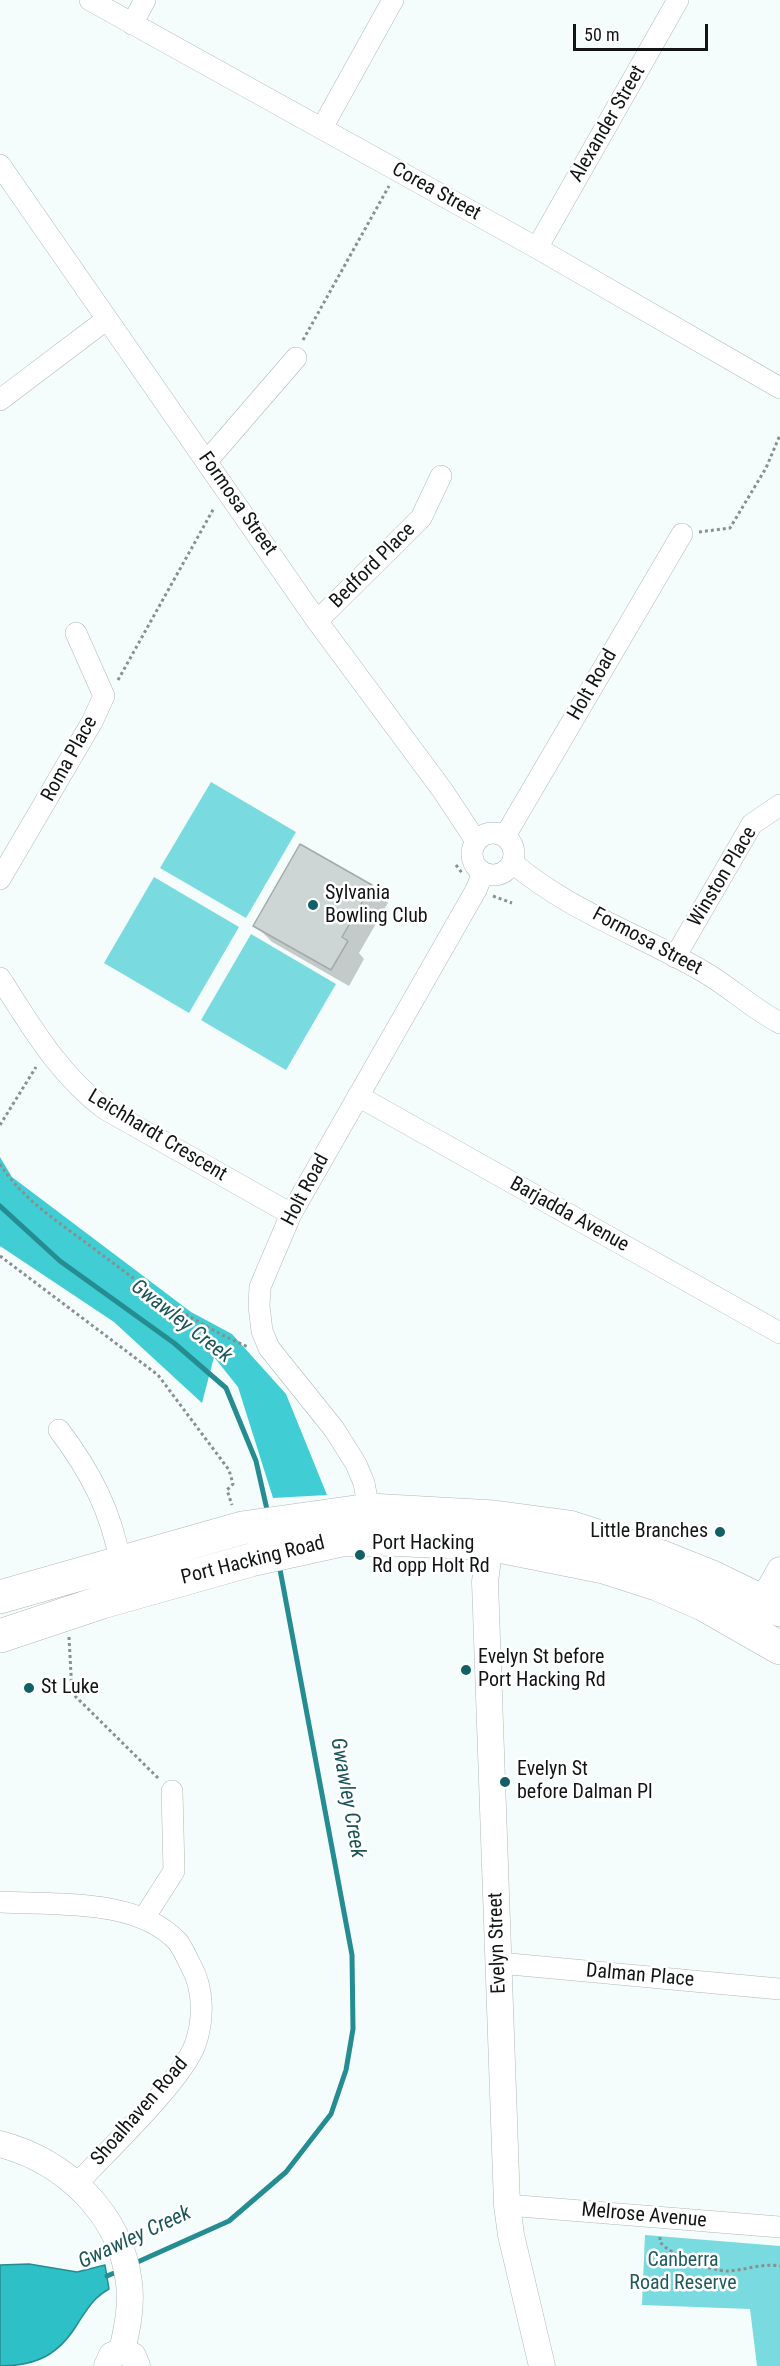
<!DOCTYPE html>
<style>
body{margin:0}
#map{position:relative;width:780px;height:2366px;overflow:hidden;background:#f5fcfc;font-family:"Roboto Condensed",sans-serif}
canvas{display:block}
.scale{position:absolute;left:573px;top:24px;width:135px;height:27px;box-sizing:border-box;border:3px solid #131515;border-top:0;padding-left:8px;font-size:18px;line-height:21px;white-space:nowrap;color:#131515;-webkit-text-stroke:4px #fff;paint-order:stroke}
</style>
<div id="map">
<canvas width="780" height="2366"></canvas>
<div class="scale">50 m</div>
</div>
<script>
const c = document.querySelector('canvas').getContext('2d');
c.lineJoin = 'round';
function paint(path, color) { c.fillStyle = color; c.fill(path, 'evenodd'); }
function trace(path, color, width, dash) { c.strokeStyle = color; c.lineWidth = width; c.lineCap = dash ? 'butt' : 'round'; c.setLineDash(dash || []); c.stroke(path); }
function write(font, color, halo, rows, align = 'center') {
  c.font = font + ' "Roboto Condensed",sans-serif'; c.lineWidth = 5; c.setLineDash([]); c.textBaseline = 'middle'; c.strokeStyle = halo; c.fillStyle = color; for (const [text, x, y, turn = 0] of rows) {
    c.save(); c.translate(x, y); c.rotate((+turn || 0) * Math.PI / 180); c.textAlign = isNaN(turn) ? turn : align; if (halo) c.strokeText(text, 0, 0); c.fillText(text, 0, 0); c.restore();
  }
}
paint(new Path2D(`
 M 211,782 L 296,832 L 246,918 L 160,868 Z
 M 154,877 L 239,927 L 189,1013 L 104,963 Z
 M 251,934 L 336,984 L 286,1070 L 201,1020 Z
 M 645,2235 L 780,2246 L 780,2366 L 757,2366 L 750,2309 L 642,2305 Z`), '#79dbe0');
paint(new Path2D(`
 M 0,1157 L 12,1177 L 191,1312 L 232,1334 L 286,1394 L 327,1495 L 273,1498 L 238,1387 L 214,1357 L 202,1403 L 114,1322 L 0,1246 Z`), '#41cdd4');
const water = new Path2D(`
 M 29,2264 L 77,2272 L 105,2265 L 109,2289 C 93,2298 88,2308 78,2323 C 59,2355 36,2366 0,2366 L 0,2265 Z`);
paint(water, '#2dc0c7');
trace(water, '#258d92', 1.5);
paint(new Path2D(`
 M 371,886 L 388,903 L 359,953 L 364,959 L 349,986 L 272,942 L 255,925 Z`), '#0003');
trace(new Path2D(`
 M 0,1206 L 60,1261 L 174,1343 L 226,1388 L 256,1461 L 268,1514
 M 133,2264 L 229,2221 L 286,2172 L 331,2114 L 346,2070 L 353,2029 L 352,1955 L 279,1564
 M 107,2276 L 119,2271`), '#258d92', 5);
const building = new Path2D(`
 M 300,844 L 372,885 L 342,937 L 348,941 L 331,970 L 253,926 Z`);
paint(building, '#ced5d5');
trace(building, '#a4aaaa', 1.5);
const minor = new Path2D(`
 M 90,0 L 537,248 L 780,388
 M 132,24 L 145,0
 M 322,128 L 393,0
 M 0,165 L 317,621 L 443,791 L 476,841
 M 537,248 L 678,0
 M 0,400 L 107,319
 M 207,461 L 296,358
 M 317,621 L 421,518 L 441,476
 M472 854a21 21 0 1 1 42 0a21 21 0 1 1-42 0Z
 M 505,836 L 682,534
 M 513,863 C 569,911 641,935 704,972 C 730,987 753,1009 780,1023
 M 0,879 L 92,722 L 104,696 L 76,633
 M 675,957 L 752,824 L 780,805
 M 0,978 C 31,1026 59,1075 105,1109 L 291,1214
 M 358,1096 L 780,1333
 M 59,1430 C 90,1471 111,1511 120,1561
 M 369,1510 L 364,1483 L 356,1464 L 334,1429 L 269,1348 L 262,1331 L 259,1306 L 260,1287 L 291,1214 L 476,890 L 483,873
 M 0,1902 C 55,1905 138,1898 178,1942 C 183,1949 187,1958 191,1966 C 204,1989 204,2020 195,2045 C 181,2082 106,2152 77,2184
 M 144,1918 L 174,1871 L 172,1791
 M 499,1963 L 780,1989
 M 507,2205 L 780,2227`);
const tertiary = new Path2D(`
 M 492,1525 L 485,1582 L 507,2205 L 511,2235 L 542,2366
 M 753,1618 L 780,1570
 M 0,2144 C 65,2161 121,2214 129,2283 C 132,2306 127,2329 122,2351
 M 107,2366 L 112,2355 L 122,2351 L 133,2356 L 137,2366`);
const primary = new Path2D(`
 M 0,1597 L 242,1528 L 369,1510 L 494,1517 L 569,1527 L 662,1557 L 712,1577 L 780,1610
 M 0,1636 L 102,1602 L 251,1560 L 342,1540 L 388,1539 L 489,1544 L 604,1567 L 657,1584 L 703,1604 L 780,1648`);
trace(minor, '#b1b7b7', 22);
trace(tertiary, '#b1b7b7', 27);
trace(primary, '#b1b7b7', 34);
trace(new Path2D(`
 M 303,340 L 389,186
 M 699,532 L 730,528 L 766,468 L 780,435
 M 118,680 L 214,508
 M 456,865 L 462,873
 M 493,896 L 512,903
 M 0,1125 L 36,1067
 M 0,1164 C 21,1198 57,1221 89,1245 C 141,1284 188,1321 248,1347
 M 0,1256 L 158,1375 L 229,1470 L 233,1484 L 227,1490 L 232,1505
 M 69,1637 L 72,1693 L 158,1778
 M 660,2237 L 660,2242 C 672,2256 709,2271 728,2271 C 745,2270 763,2263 780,2266`), '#8a8f8f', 3, [3, 3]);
trace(minor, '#fff', 21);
trace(tertiary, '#fff', 26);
trace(primary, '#fff', 33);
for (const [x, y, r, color] of [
 [313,905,6,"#106165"],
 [720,1532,6,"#106165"],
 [360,1555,6,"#106165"],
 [466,1670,6,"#106165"],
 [29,1688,6,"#106165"],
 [505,1782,6,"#106165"]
]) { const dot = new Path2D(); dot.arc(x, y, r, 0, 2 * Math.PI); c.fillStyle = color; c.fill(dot); trace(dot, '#fff', 2); }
write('20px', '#131515', '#fff', [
 ["Alexander Street",608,124,-60],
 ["Corea Street",436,192,29],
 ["Formosa Street",237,504,55],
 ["Bedford Place",373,566,-45],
 ["Holt Road",593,685,-60],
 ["Roma Place",70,759,-61],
 ["Winston Place",723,877,-59],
 ["Formosa Street",647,942,28],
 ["Leichhardt Crescent",157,1136,31],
 ["Holt Road",306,1190,-62],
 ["Barjadda Avenue",569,1215,29],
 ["Port Hacking Road",253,1561,-14],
 ["Evelyn Street",498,1943,-92],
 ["Dalman Place",640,1976,5],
 ["Shoalhaven Road",140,2112,-49],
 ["Melrose Avenue",644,2216,5]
]);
write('20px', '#131515', '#fff', [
 ["Sylvania",325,894],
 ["Bowling Club",325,917],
 ["Little Branches",708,1532,"right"],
 ["Port Hacking",372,1544],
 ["Rd opp Holt Rd",372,1567],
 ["Evelyn St before",478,1658],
 ["Port Hacking Rd",478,1681],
 ["St Luke",41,1688],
 ["Evelyn St",517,1770],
 ["before Dalman Pl",517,1793]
], 'left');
write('20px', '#225b5e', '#fff', [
 ["Canberra",683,2261],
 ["Road Reserve",683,2284]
]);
write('italic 21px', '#1b5558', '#fff', [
 ["Gwawley Creek",181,1322,38],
 ["Gwawley Creek",347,1798,80],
 ["Gwawley Creek",135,2238,-25]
]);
</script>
